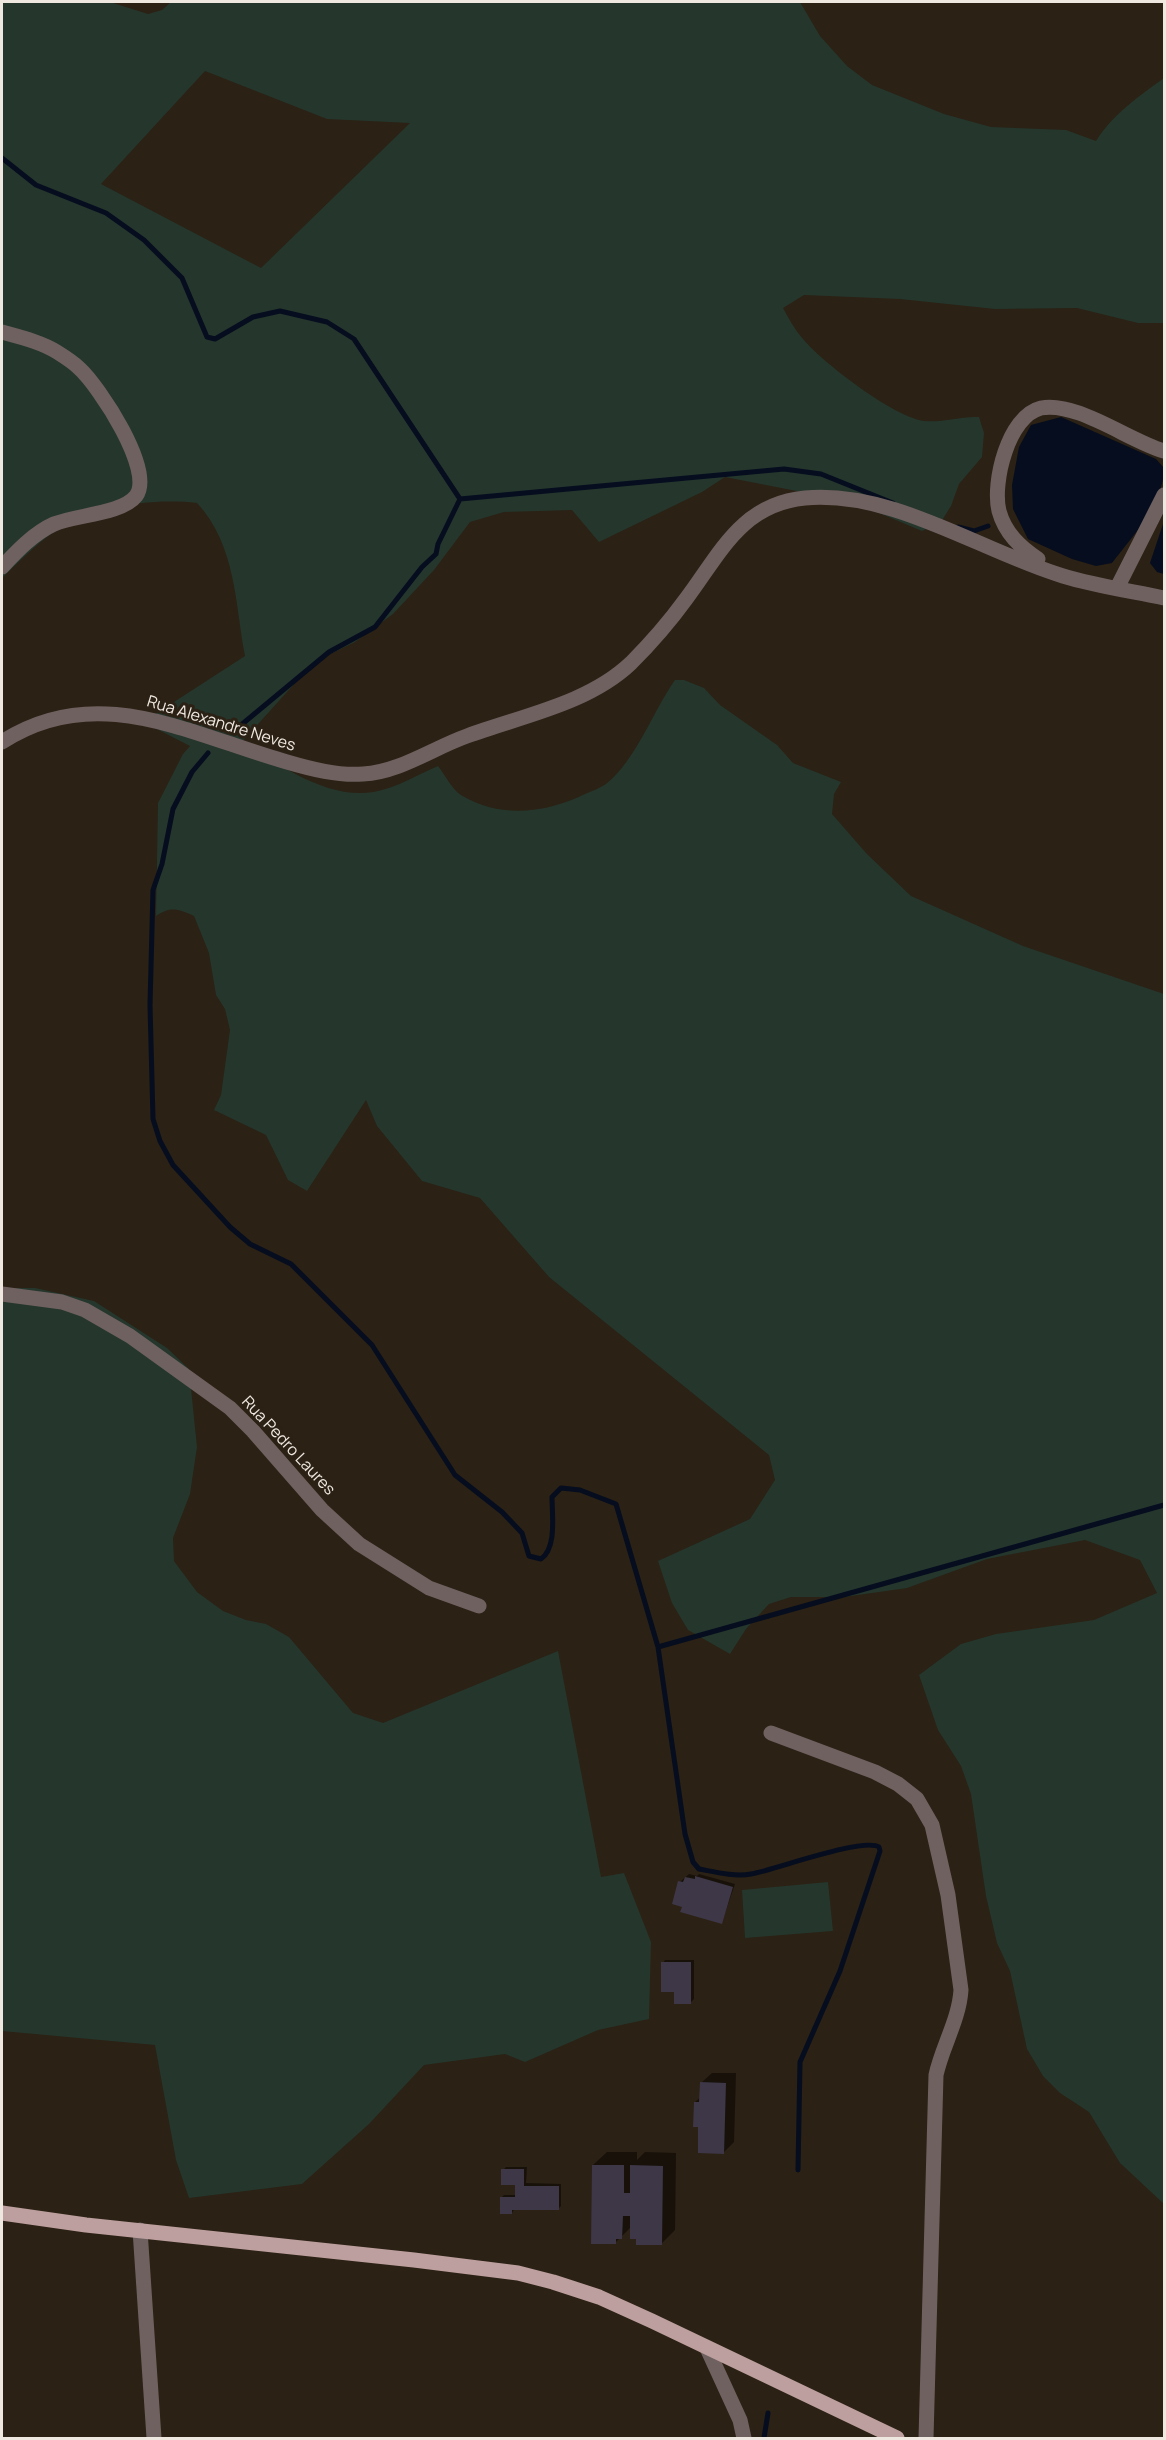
<!DOCTYPE html>
<style>
body{margin:0}
#map{position:relative;width:1166px;height:2440px;overflow:hidden;background:#2b2114;font-family:Manrope,sans-serif}
canvas{display:block}
.frame{position:absolute;inset:0;border:3px solid #efe8e0;pointer-events:none}
</style>
<div id="map">
<canvas width="1166" height="2440"></canvas>
<div class="frame"></div>
</div>
<script>
const c = document.querySelector('canvas').getContext('2d');
c.lineJoin = 'round';
function paint(path, color) { c.fillStyle = color; c.fill(path, 'evenodd'); }
function trace(path, color, width, dash) { c.strokeStyle = color; c.lineWidth = width; c.lineCap = dash ? 'butt' : 'round'; c.setLineDash(dash || []); c.stroke(path); }
function write(font, color, halo, rows, align = 'center') {
  c.font = font + ' Manrope,sans-serif'; c.lineWidth = 6; c.setLineDash([]); c.textBaseline = 'middle'; c.strokeStyle = halo; c.fillStyle = color; for (const [text, x, y, turn = 0] of rows) {
    c.save(); c.translate(x, y); c.rotate((+turn || 0) * Math.PI / 180); c.textAlign = isNaN(turn) ? turn : align; if (halo) c.strokeText(text, 0, 0); c.fillText(text, 0, 0); c.restore();
  }
}
paint(new Path2D(`
 M 2,2 L 110,2 L 148,14 L 162,10 L 171,2 L 800,2 L 820,36 L 847,66 L 872,85 L 944,114 L 991,127 L 1066,130 L 1096,141 C 1113,114 1139,96 1164,78 L 1164,323 L 1138,323 L 1077,308 L 995,309 L 900,299 L 804,295 L 783,308 C 789,319 795,330 803,339 C 823,363 894,417 924,421 C 942,423 960,416 979,417 L 984,433 L 982,457 L 959,484 L 951,506 L 941,522 L 922,531 L 853,502 L 725,477 L 702,492 L 599,542 L 572,510 L 504,512 L 470,522 L 434,570 L 393,614 L 355,642 L 314,662 L 241,743 C 282,765 329,802 378,791 C 398,787 419,774 438,766 C 445,775 452,789 461,795 C 500,819 546,813 585,794 C 592,791 600,788 606,784 C 636,760 653,711 675,680 L 684,680 L 704,688 L 720,705 L 777,745 L 793,763 L 841,782 L 834,794 L 832,814 L 867,854 L 911,896 L 1023,946 L 1164,994 L 1164,2204 L 1120,2163 L 1089,2112 L 1060,2093 L 1043,2076 L 1027,2049 L 1010,1971 L 997,1943 L 986,1896 L 971,1794 L 961,1766 L 938,1730 L 919,1675 L 961,1644 L 996,1634 L 1094,1620 L 1157,1593 L 1140,1560 L 1085,1540 L 987,1559 L 907,1588 L 844,1597 L 791,1597 L 769,1604 L 746,1629 L 730,1654 L 688,1630 L 672,1603 L 658,1561 L 750,1519 L 775,1480 L 769,1455 L 549,1277 L 480,1198 L 422,1181 L 377,1126 L 366,1100 L 307,1191 L 288,1180 L 266,1135 L 214,1110 L 221,1095 L 230,1030 L 225,1009 L 216,995 L 209,953 L 194,916 C 178,909 171,906 156,916 L 158,803 L 183,754 L 190,746 L 143,722 L 245,656 C 235,603 236,545 197,503 C 152,498 92,506 54,532 C 35,545 18,563 2,578 ZM 205,71 L 327,119 L 410,123 L 261,268 L 101,184 Z
 M 2,1288 L 35,1288 L 94,1301 L 167,1348 L 189,1369 L 197,1447 L 190,1494 L 173,1538 L 174,1561 L 197,1592 L 223,1611 L 246,1620 L 266,1624 L 289,1637 L 353,1713 L 383,1723 L 558,1651 L 601,1877 L 624,1873 L 651,1942 L 649,2019 L 598,2030 L 525,2062 L 505,2054 L 424,2065 L 369,2124 L 302,2184 L 189,2198 L 176,2160 L 155,2045 L 2,2031 Z
 M 828,1882 L 833,1931 L 745,1938 L 742,1890 Z`), '#25362c');
paint(new Path2D(`
 M 1061,417 L 1156,459 L 1164,468 C 1164,503 1132,537 1112,563 L 1096,566 L 1072,559 L 1028,539 L 1013,509 L 1012,485 L 1019,447 L 1031,425 Z
 M 1164,521 L 1164,574 L 1157,572 L 1150,563 Z`), '#050d1f');
paint(new Path2D(`
 M 689,1874 L 697,1876 L 699,1874 L 735,1884 L 722,1922 L 684,1906 L 680,1882 Z
 M 665,1960 L 694,1960 L 694,1999 L 691,2002 L 675,1990 L 663,1963 Z
 M 712,2073 L 736,2073 L 734,2142 L 724,2152 L 700,2125 L 695,2102 L 701,2097 L 701,2083 Z
 M 607,2152 L 637,2152 L 637,2160 L 645,2152 L 676,2153 L 675,2230 L 661,2244 L 631,2227 L 615,2243 L 593,2165 Z
 M 506,2167 L 527,2167 L 526,2183 L 561,2184 L 561,2206 L 558,2209 L 515,2208 L 512,2213 L 501,2198 L 504,2195 L 517,2195 L 517,2184 L 503,2170 Z`), '#0007');
trace(new Path2D(`
 M 2,158 L 36,185 L 106,213 L 144,240 L 182,278 L 207,337 L 215,339 L 253,317 L 280,311 L 327,322 L 354,339 L 460,499
 M 460,499 L 784,469 L 821,474 L 893,503
 M 958,527 L 974,531 L 988,526
 M 235,730 L 329,652 L 375,627 L 422,567 L 436,554 L 438,544 L 460,499
 M 208,753 L 192,772 L 173,809 L 162,864 L 153,890 L 150,1005 L 153,1119 L 160,1141 L 173,1165 L 230,1227 L 250,1244 L 291,1264 L 372,1345 L 455,1475 L 502,1512 L 522,1533 L 529,1556 L 541,1559 C 557,1548 552,1515 552,1497 L 561,1488 L 580,1490 L 616,1504 L 658,1647 L 685,1834 L 693,1862 L 699,1869 C 715,1872 735,1877 751,1874 C 774,1870 863,1837 879,1847 L 880,1851 L 840,1971 L 800,2062 L 798,2170
 M 658,1647 L 1164,1505
 M 764,2438 L 768,2413`), '#050d1f', 5);
paint(new Path2D(`
 M 695,1876 L 733,1887 L 722,1924 L 680,1912 L 682,1907 L 672,1904 L 678,1881 L 683,1882 L 685,1877 L 695,1879 Z
 M 661,1962 L 691,1962 L 691,2004 L 674,2004 L 674,1992 L 661,1992 Z
 M 700,2082 L 726,2083 L 724,2154 L 698,2153 L 698,2127 L 693,2127 L 694,2102 L 699,2102 Z
 M 592,2165 L 624,2165 L 624,2193 L 630,2193 L 630,2165 L 663,2166 L 662,2245 L 636,2245 L 636,2239 L 630,2239 L 630,2216 L 623,2216 L 622,2239 L 616,2239 L 616,2244 L 591,2244 Z
 M 501,2169 L 524,2169 L 524,2186 L 559,2186 L 559,2210 L 512,2210 L 512,2214 L 500,2214 L 500,2197 L 515,2197 L 515,2185 L 501,2185 Z`), '#3d3747');
trace(new Path2D(`
 M 2,332 C 20,337 41,342 57,352 C 65,357 73,362 79,368 C 99,386 155,471 136,496 C 122,514 75,515 54,524 C 34,533 17,551 2,567
 M 1038,559 C 1020,547 1005,533 999,511 C 992,483 1008,416 1041,408 C 1077,401 1129,441 1164,451
 M 1117,588 L 1164,495
 M 2,742 C 97,680 191,735 287,762 C 311,769 338,776 363,774 C 400,772 433,748 467,736 C 521,716 588,704 631,663 C 651,643 670,621 686,599 C 720,554 741,504 805,498 C 893,490 980,551 1063,576 C 1096,586 1131,591 1164,598
 M 2,1294 L 62,1302 L 85,1310 L 130,1336 L 230,1408 L 253,1431 L 322,1510 L 359,1544 L 429,1588 L 479,1606
 M 771,1733 L 875,1772 L 898,1784 L 917,1799 L 932,1825 L 948,1895 L 961,1990 C 959,2020 942,2047 936,2075 L 926,2438
 M 140,2230 L 154,2438
 M 707,2348 L 740,2420 L 744,2438`), '#6f6160', 15);
trace(new Path2D(`
 M 2,2213 L 86,2225 L 414,2260 L 518,2273 L 553,2282 L 599,2297 L 652,2321 L 897,2438`), '#bc9f9e', 15);
write('16px', '#efe8e0', '#2b2114', [
 ["Rua Alexandre Neves",221,724,17],
 ["Rua Pedro Laures",288,1446,47]
]);
</script>
